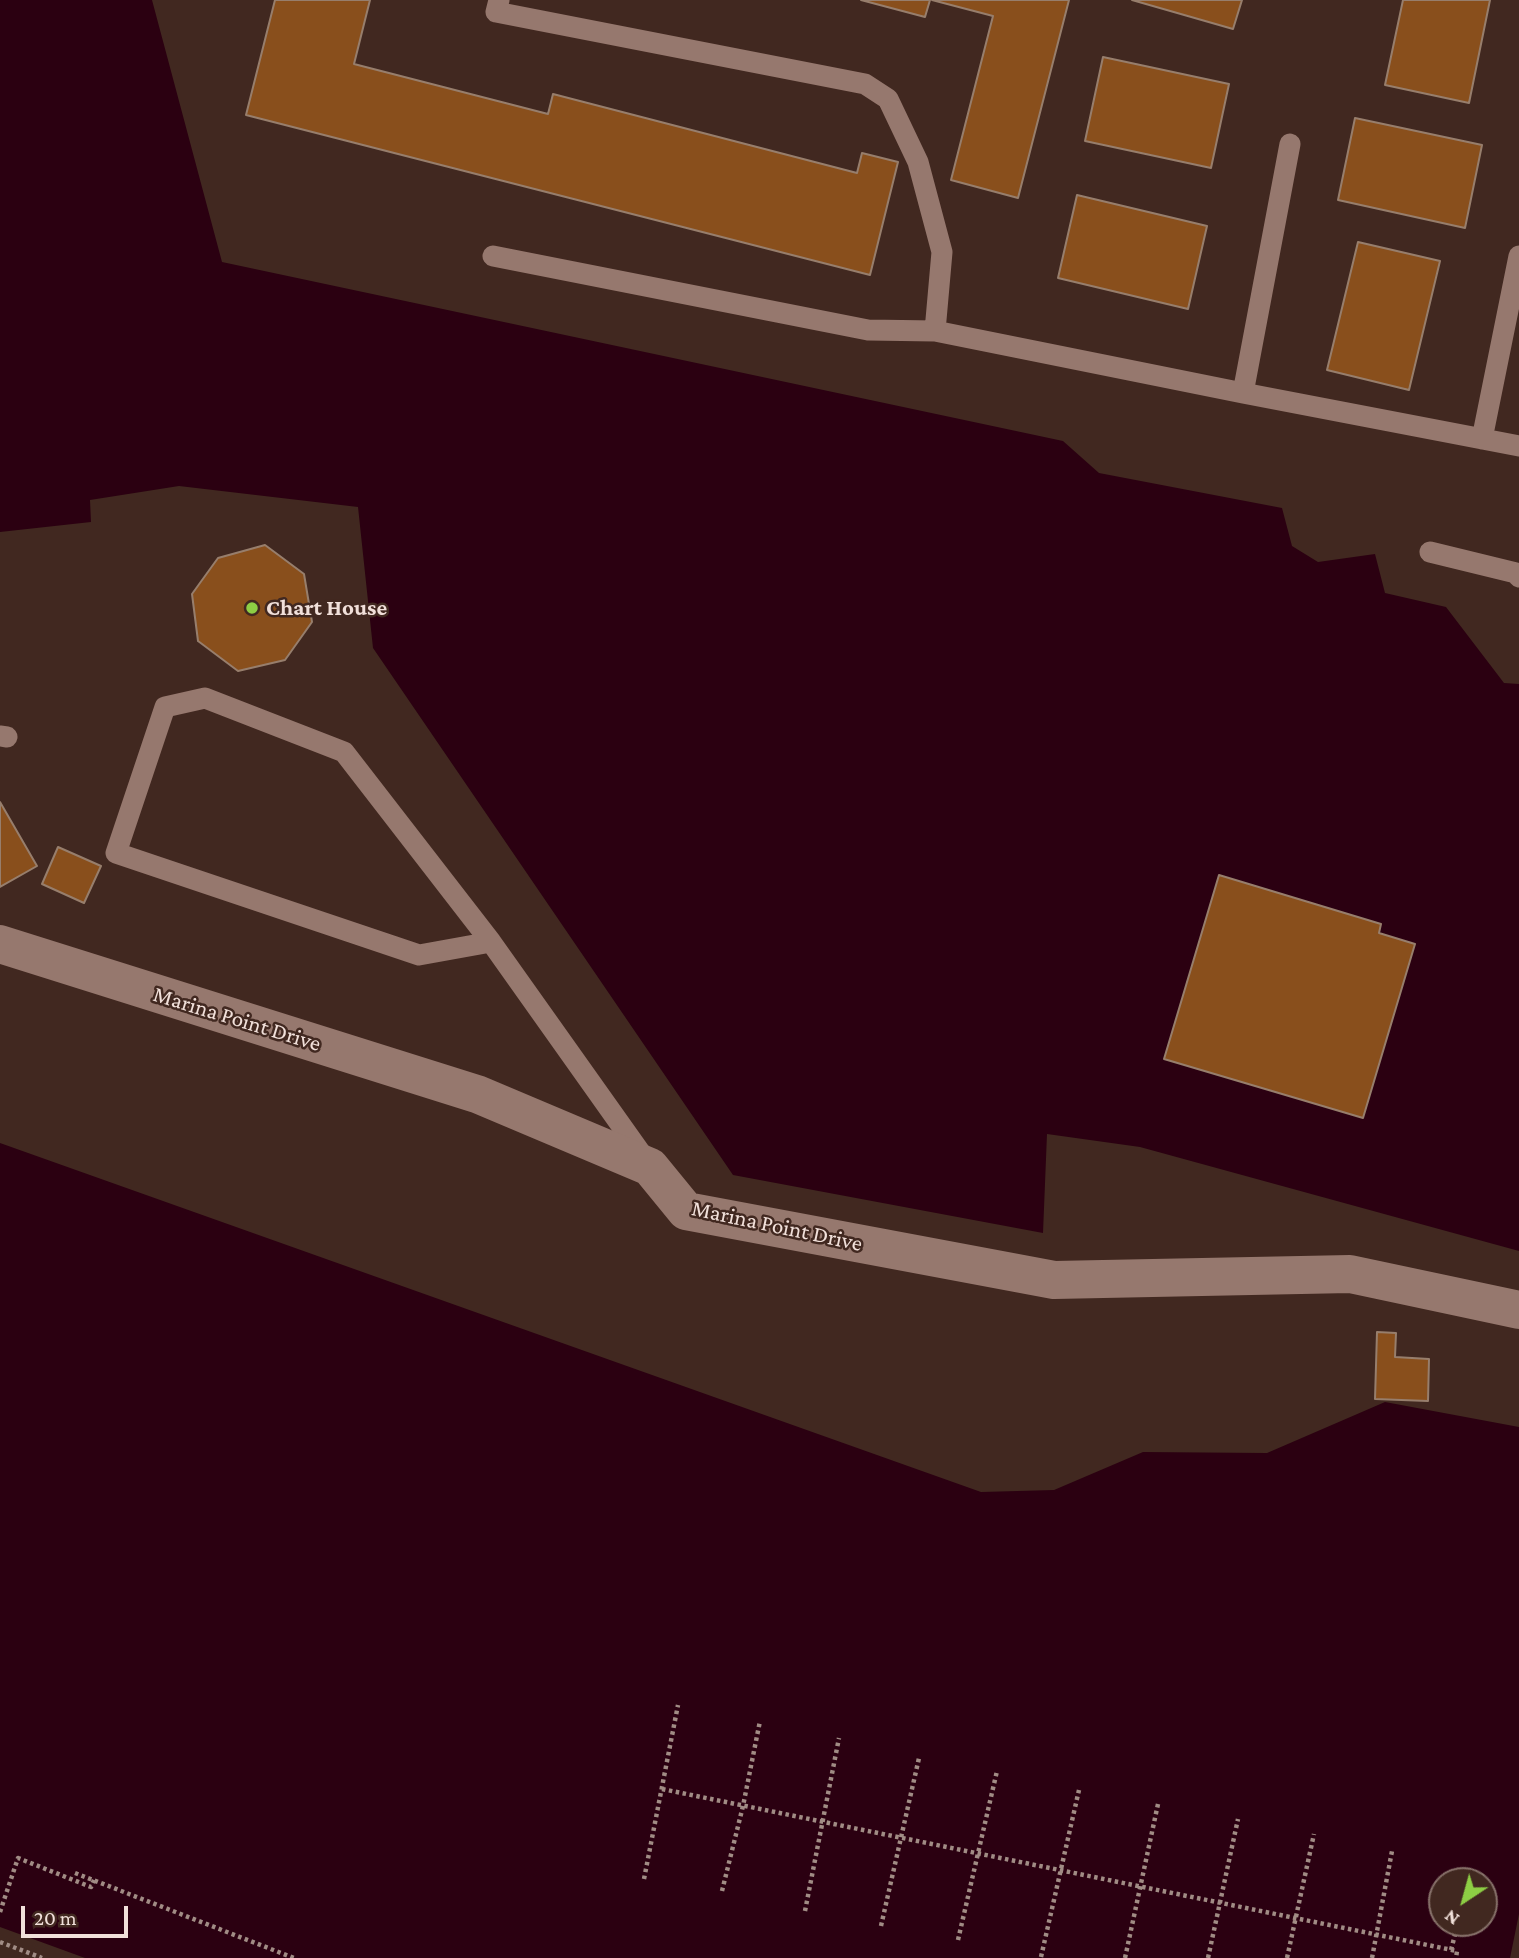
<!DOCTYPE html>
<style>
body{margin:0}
#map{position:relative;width:1519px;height:1958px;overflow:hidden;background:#412820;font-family:"Crimson Pro",serif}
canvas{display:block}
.north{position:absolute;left:1428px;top:1867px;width:70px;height:70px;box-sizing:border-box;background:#412820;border:2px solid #87726a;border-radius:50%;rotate:216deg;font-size:19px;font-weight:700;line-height:28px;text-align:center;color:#f1e0da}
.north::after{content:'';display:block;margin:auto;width:24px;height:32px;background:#8dce44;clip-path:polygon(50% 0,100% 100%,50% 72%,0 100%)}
.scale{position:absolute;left:21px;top:1906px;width:107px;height:32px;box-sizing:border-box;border:4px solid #f1e0da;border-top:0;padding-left:9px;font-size:21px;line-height:24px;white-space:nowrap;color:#f1e0da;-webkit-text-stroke:5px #412820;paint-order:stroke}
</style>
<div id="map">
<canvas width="1519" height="1958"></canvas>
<div class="north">N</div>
<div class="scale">20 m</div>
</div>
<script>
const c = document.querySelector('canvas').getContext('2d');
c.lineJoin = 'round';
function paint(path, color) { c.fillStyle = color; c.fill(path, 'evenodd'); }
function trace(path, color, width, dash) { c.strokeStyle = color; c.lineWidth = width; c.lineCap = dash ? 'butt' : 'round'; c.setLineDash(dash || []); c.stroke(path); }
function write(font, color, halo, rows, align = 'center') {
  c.font = font + ' "Crimson Pro",serif'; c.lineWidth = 5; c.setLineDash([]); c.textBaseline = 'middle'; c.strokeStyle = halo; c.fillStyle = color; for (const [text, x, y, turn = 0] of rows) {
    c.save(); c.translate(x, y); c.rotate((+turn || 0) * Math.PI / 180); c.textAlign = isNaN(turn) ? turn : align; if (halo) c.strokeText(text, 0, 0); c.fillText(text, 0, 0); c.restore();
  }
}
paint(new Path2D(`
 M 0,0 L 152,0 L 222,262 L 1063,441 L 1099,473 L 1282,508 L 1292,546 L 1318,562 L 1375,554 L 1385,593 L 1446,607 L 1504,683 L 1519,684 L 1519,1251 L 1140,1147 L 1047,1134 L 1043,1233 L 733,1175 L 373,648 L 358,507 L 179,486 L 90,500 L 91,522 L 0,532 Z
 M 0,1143 L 981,1492 L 1054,1490 L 1143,1452 L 1267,1453 L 1385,1402 L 1519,1427 L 1519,1914 L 1510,1958 L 85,1958 L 0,1927 ZM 1484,1881 L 1484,1923 L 1442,1923 L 1442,1881 Z`), '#2b0011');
const building = new Path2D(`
 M 275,0 L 370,0 L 354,64 L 548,114 L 553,94 L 857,173 L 862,153 L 898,162 L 870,275 L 246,115 Z
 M 861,0 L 930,0 L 925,17 Z
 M 932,0 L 1069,0 L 1018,198 L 951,180 L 993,16 Z
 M 1132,0 L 1242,0 L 1233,29 Z
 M 1403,0 L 1490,0 L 1469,103 L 1385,85 Z
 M 1103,57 L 1229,84 L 1211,168 L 1085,141 Z
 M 1355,118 L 1482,145 L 1465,228 L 1338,200 Z
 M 1077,195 L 1207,226 L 1188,309 L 1058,278 Z
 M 1358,242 L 1440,261 L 1409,390 L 1327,370 Z
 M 265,545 L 304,574 L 312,622 L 285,660 L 238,671 L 198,641 L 192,594 L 218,558 Z
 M 0,802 L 37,866 L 0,887 Z
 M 58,847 L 101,866 L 84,903 L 42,884 Z
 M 1219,875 L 1381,924 L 1379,933 L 1415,944 L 1363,1118 L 1164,1059 Z
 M 1377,1332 L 1396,1333 L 1395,1357 L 1429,1359 L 1428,1401 L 1375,1399 Z`);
paint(building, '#894f1c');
trace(building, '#977e6c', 2);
trace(new Path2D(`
 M 662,1789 L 1457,1951 L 1456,1958
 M 75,1873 L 294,1958
 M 644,1879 L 678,1705
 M 1468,1881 L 1470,1869
 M 722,1891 L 743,1806 L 760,1721
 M 805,1911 L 839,1738
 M 0,1912 L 18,1858 L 91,1887 L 94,1880
 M 881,1926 L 919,1758
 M 958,1940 L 997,1771
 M 0,1942 L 42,1958
 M 1451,1950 L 1458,1923
 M 1041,1957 L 1079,1790
 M 1125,1958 L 1158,1804
 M 1208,1958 L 1238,1819
 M 1287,1958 L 1314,1834
 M 1372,1958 L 1392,1851`), '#a18c85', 4.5, [3.5, 3.5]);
trace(new Path2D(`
 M 499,0 L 496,12 L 865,84 L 888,99 L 918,162 L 942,252 L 935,331
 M 493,256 L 868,330 L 935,331 L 1243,393 L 1519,446
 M 1243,393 L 1290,144
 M 1482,439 L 1519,256
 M 1430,552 L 1516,573 L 1519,577
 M 205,698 L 344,752 L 491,942 L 419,955 L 116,853 L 165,707 Z
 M 0,736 L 7,737
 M 491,942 L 645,1159`), '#96786e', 21);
trace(new Path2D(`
 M 0,944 L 477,1094 L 650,1167 L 686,1211 L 1054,1280 L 1350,1274 L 1519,1310`), '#96786e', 38);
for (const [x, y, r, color] of [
 [252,608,7,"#8dce44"]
]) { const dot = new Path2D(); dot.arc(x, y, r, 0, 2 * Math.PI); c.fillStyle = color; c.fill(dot); trace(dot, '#412820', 2.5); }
write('bold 23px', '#f1e0da', '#412820', [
 ["Chart House",266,608]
], 'left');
write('23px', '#f1e0da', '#412820', [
 ["Marina Point Drive",237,1019,17],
 ["Marina Point Drive",777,1226,12]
]);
</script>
